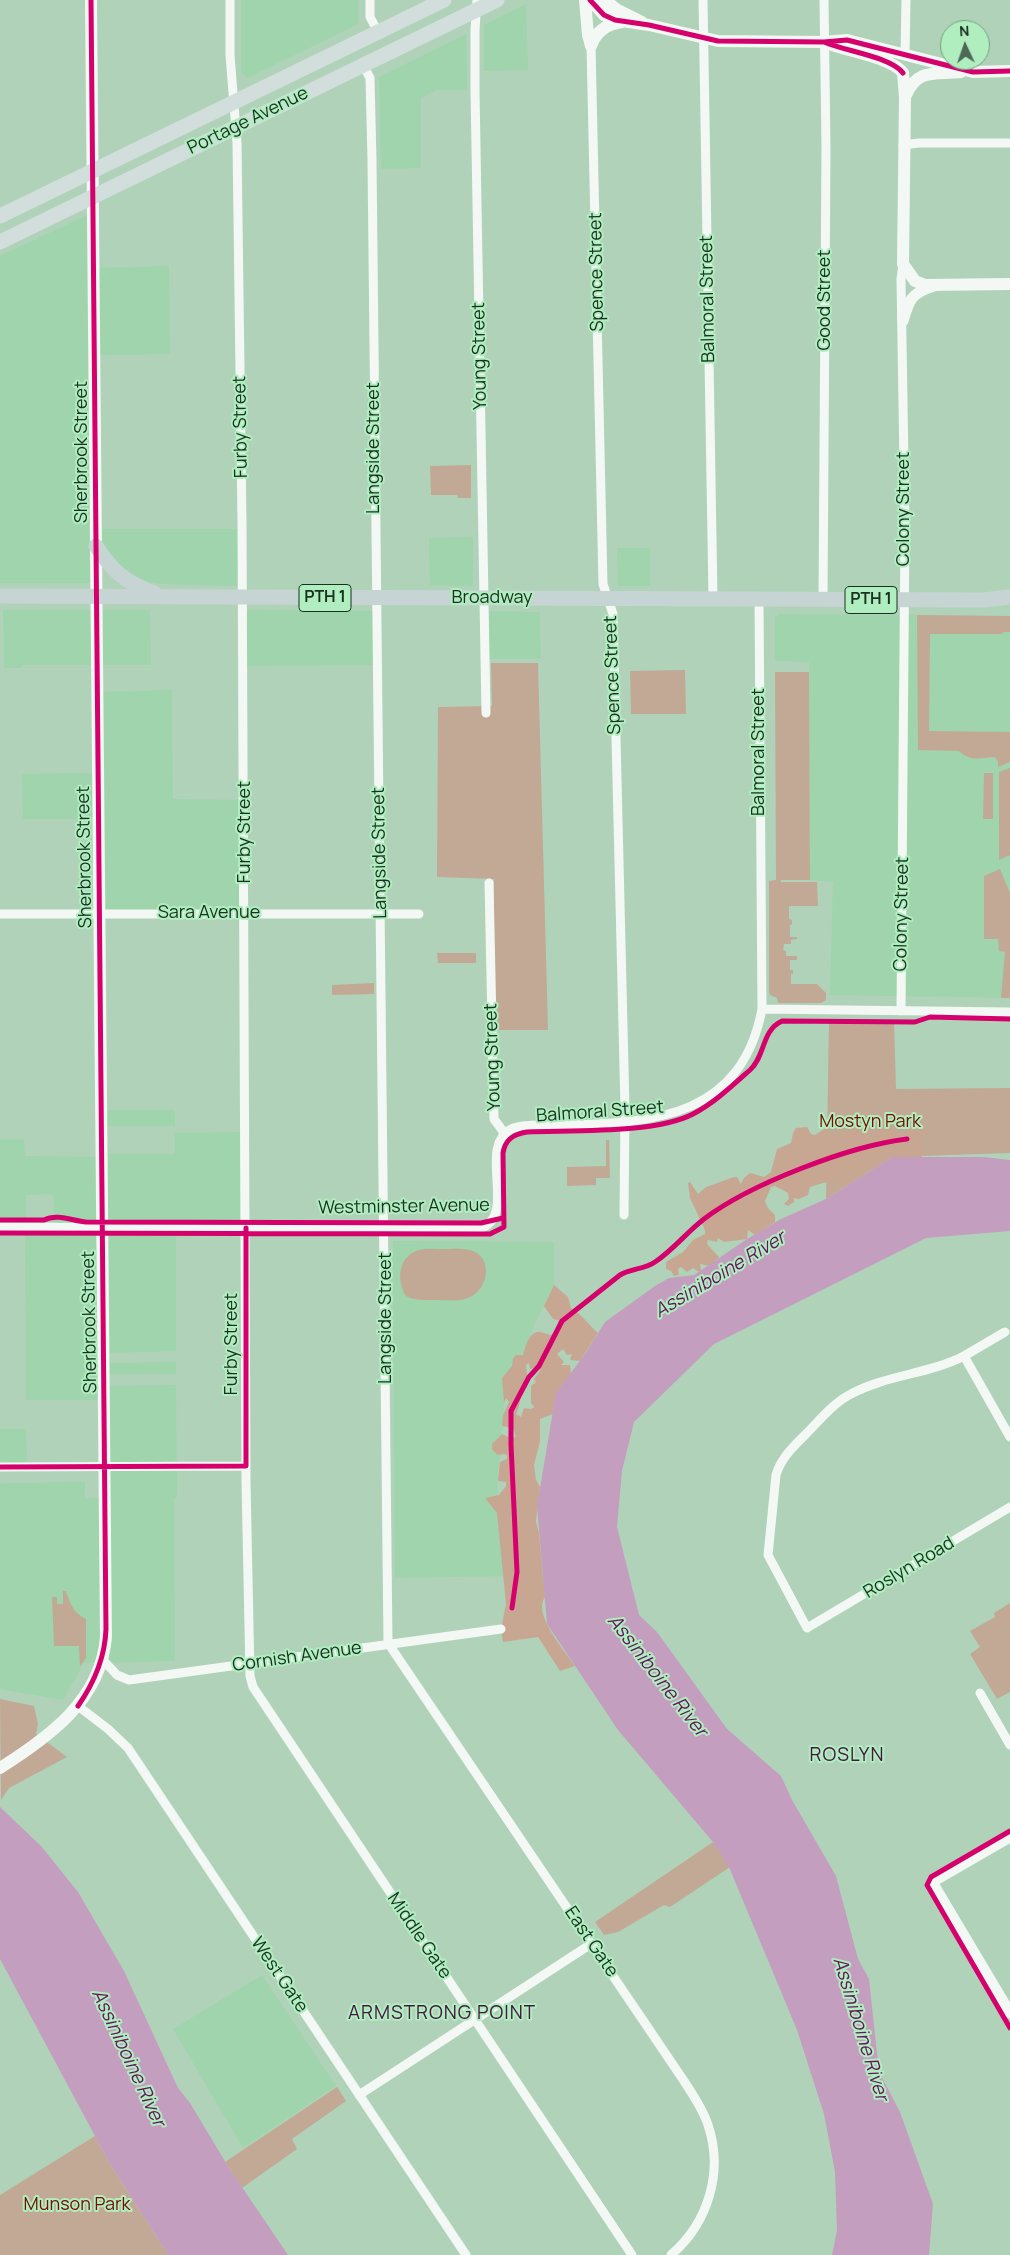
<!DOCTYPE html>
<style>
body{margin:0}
#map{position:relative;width:1010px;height:2255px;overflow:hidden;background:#b0d2b9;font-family:Manrope,sans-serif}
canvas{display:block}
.north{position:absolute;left:940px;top:20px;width:50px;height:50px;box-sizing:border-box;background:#b0edbf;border:1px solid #73a27f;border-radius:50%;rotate:357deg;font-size:14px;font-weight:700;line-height:20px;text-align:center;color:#183120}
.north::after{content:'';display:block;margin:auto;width:18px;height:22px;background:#4d6956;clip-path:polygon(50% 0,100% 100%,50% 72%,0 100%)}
</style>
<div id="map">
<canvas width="1010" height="2255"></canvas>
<div class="north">N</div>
</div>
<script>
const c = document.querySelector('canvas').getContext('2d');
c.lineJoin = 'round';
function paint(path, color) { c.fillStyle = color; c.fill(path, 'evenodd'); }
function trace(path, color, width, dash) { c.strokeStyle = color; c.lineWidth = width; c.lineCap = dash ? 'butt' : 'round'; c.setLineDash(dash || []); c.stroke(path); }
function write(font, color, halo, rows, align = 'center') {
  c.font = font + ' Manrope,sans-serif'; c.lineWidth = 4; c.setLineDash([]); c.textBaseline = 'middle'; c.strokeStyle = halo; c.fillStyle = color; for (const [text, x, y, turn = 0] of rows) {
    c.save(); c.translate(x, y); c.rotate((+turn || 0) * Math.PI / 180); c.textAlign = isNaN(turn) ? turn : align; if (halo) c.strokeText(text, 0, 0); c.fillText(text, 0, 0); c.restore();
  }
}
paint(new Path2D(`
 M 241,0 L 358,0 L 358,24 L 248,78 L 242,74 L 241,68 Z
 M 526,4 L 528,70 L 484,71 L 484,25 Z
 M 466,34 L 467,90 L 436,90 L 421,98 L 421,168 L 381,169 L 379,77 Z
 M 94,212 L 94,268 L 169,266 L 170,354 L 95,355 L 96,529 L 242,529 L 243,586 L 162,584 L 146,582 L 124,572 L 97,538 L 96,583 L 0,583 L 0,256 Z
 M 473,537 L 473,586 L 430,585 L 429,538 Z
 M 617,548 L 650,548 L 650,586 L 618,586 Z
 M 3,610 L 150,610 L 151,665 L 22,665 L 21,668 L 4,668 Z
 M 243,610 L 376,611 L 378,665 L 244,666 Z
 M 484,611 L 540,612 L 541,659 L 485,659 Z
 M 779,614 L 1010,616 L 1010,998 L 830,995 L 833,882 L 810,880 L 809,662 L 775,661 L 775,617 Z
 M 172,690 L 173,799 L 244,800 L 245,913 L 99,914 L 98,819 L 23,819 L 22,774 L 98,773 L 97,692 Z
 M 102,1110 L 175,1110 L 175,1126 L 102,1126 Z
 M 246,1132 L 246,1229 L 176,1228 L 176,1351 L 105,1353 L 105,1363 L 176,1362 L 176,1374 L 105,1374 L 105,1386 L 176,1385 L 177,1497 L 174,1498 L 175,1661 L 84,1663 L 63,1700 L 0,1689 L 0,1483 L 85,1482 L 85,1498 L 105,1498 L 105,1400 L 26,1400 L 25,1228 L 0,1227 L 0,1139 L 24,1139 L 25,1156 L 102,1157 L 102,1154 L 175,1154 L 175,1133 ZM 49,1194 L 54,1196 L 54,1227 L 26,1227 L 26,1195 Z
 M 393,1241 L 554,1242 L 554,1285 L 536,1321 L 504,1403 L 497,1487 L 511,1576 L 395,1578 Z
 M 0,1429 L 26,1429 L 27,1467 L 0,1467 Z
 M 262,1975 L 336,2086 L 243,2148 L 173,2029 Z`), '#9fd4ad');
paint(new Path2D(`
 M 471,465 L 471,498 L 458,498 L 457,495 L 431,495 L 430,466 Z
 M 917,615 L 1010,616 L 1010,632 L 1003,632 L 1002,634 L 930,634 L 929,731 L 1010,732 L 1010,762 L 998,767 L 998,762 L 995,757 C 979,758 971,762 959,751 L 918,750 Z
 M 491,663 L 538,663 L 548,1030 L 494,1030 L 494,879 L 437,877 L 438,707 L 492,706 Z
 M 685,670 L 686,714 L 631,714 L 630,671 Z
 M 775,672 L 809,672 L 810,880 L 781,880 L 781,882 L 817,882 L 818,906 L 789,906 L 789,919 L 792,920 L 792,924 L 790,925 L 790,937 L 797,937 L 797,939 L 791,940 L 791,944 L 784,944 L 783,950 L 786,951 L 786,956 L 797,956 L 797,960 L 790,960 L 790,970 L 793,970 L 793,974 L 791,974 L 791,984 L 817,984 L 826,993 L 826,1000 L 821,1003 L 778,1003 L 777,998 L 770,995 L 769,992 L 769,881 L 776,880 Z
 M 1010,768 L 1010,855 L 999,860 L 999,772 Z
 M 984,773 L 993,773 L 993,819 L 983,819 Z
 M 1000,869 L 1010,893 L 1010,998 L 1001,998 L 1005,952 L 999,951 L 998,939 L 984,939 L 984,876 Z
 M 437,953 L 476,953 L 476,963 L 438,963 Z
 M 374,983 L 374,994 L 332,995 L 332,985 Z
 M 829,1019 L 894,1020 L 896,1089 L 1010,1088 L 1010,1153 L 892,1157 L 826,1199 Z
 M 606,1140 L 609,1140 L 610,1178 L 596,1178 L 596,1185 L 567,1186 L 567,1167 L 606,1166 Z
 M 443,1249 C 451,1249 462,1248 470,1250 C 495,1257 488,1291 468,1298 C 458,1302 447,1300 437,1300 C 426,1300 416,1301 406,1296 C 396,1280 398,1256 419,1250 C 426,1248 435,1249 443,1249 Z
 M 63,1591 L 66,1591 C 70,1603 73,1613 86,1619 L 86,1658 L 80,1666 L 79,1646 L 54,1646 L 52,1597 L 57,1597 L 57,1604 L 63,1604 Z
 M 1010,1603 L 1010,1692 L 997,1699 L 970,1654 L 980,1647 L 970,1631 L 995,1617 L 994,1613 Z
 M 0,1699 L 34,1706 L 38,1724 L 36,1734 L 67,1757 L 9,1788 L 1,1800 Z
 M 713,1842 L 730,1867 L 670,1907 L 664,1905 L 618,1932 L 604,1935 L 595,1922 Z
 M 337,2087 L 346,2101 L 292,2139 L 297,2149 L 242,2188 L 225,2162 Z
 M 95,2136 L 110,2164 L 168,2255 L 0,2255 L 0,2195 Z`), '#c2a996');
paint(new Path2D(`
 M 886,1126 L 898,1133 L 908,1132 L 907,1127 L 925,1129 L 921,1146 L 922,1158 L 892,1157 L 844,1187 L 833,1180 L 810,1187 L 808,1195 L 799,1199 L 794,1198 L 794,1202 L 788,1206 L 784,1204 L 789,1199 L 788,1193 L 775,1186 L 771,1187 L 765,1201 L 768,1208 L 775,1215 L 775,1222 L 755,1235 L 748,1230 L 747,1239 L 724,1242 L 718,1238 L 717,1242 L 708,1240 L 707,1244 L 719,1257 L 710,1266 L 700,1264 L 701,1271 L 699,1272 L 693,1268 L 687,1272 L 681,1267 L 678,1269 L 679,1275 L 674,1276 L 671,1271 L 666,1269 L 666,1262 L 683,1252 L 693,1240 L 705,1234 L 705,1230 L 690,1198 L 688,1183 L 690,1182 L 698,1194 L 706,1187 L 734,1177 L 737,1177 L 741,1184 L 744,1178 L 750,1173 L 764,1177 L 771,1172 L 777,1149 L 791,1143 L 793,1133 L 796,1128 L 807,1127 L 811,1134 L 815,1135 L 827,1127 L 828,1132 L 834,1136 L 841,1133 L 848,1134 L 851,1129 L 862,1131 L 865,1127 L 868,1128 L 873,1138 L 876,1136 L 877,1129 Z
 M 554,1285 L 568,1297 L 571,1308 C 582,1315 588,1324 598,1333 L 580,1361 L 570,1360 L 572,1354 L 567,1355 L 563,1349 L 557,1354 L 564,1362 L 561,1365 L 570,1365 L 571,1374 L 556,1393 L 553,1414 L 540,1419 L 540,1441 L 534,1465 L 536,1480 L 540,1487 L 536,1521 L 539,1533 L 545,1597 C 532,1614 565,1651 575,1666 L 560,1671 L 538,1637 L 503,1642 L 501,1629 L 506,1604 L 497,1513 L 485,1498 L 499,1495 L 506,1486 L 506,1482 L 498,1481 L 500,1462 L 507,1459 L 507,1456 L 505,1454 L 497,1455 L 492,1449 L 492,1444 L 502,1434 L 511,1438 L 516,1437 L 513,1428 L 502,1426 L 503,1415 L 509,1402 L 506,1398 L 504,1403 L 502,1378 L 512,1366 L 513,1358 L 516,1355 L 523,1355 C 525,1348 529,1331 539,1332 C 544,1332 547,1335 552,1335 L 559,1324 L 558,1320 L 553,1319 L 544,1306 ZM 529,1363 L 530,1369 L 539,1366 L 540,1371 L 534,1379 L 536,1382 L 531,1386 L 531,1403 L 534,1407 L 531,1409 L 524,1408 L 521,1417 L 516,1414 C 520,1407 521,1396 521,1388 L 528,1383 L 526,1365 Z`), '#c8a792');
paint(new Path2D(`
 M 892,1157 L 984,1157 L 1010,1160 L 1010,1231 L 926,1238 L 714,1344 L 634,1422 L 622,1471 L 617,1527 L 639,1615 L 657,1632 L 727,1729 L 781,1776 L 792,1800 L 836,1876 L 858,1959 L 869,1979 L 879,2072 L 900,2112 L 933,2204 L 929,2255 L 832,2255 L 837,2230 L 835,2172 L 824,2114 L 797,2030 L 729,1867 L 713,1842 L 618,1730 L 547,1624 L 537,1506 L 556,1393 L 585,1354 L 605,1322 L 655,1286 L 669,1278 L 694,1275 L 747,1239 L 781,1219 L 826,1199 Z
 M 0,1807 L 41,1846 L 78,1892 L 124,1971 L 178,2088 L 190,2103 L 229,2168 L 288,2255 L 168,2255 L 110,2164 L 0,1959 Z`), '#c49ebf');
trace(new Path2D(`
 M 230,0 L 230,55 L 237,143 L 242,522 L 246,1481 L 250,1676 L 253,1687 L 632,2255
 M 370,0 L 370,17 L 378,32
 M 477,0 L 475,30 L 475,91 L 486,713
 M 703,0 L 713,598
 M 591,46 L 603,584 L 613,614 L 625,1109 L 624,1215
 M 905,55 L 906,0
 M 363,65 L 370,78 L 372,161 L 388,1643 L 684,2081 C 693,2095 703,2109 708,2125 C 724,2172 708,2223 671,2255
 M 903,145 L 919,143 L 1010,143
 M 823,599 L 826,148 L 824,0
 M 489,883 L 494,1119 L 505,1134
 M 0,914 L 419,914
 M 762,1009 L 1010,1012
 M 901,1011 L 905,527 L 901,279 L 903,264
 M 0,1227 L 478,1229 C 520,1219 476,1147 511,1129 C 523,1123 553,1126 567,1125 C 658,1123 742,1115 762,1009 L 759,599
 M 964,1356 L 1005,1332
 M 1010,1437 L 964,1356 C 929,1374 886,1375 851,1394 C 833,1403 819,1421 805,1435 C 793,1447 781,1458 776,1475 L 768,1555 L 807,1628 L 1010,1507
 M 0,1467 L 246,1466
 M 102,1659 L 117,1675 L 129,1680 L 501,1629
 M 980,1693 L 1010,1745
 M 78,1706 L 108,1729 L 128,1748 L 466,2255
 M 359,2095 L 591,1944`), '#f3f8f4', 9);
trace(new Path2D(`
 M 903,321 C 909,300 911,293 934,286
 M 1010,1837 L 932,1882 L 1010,2013`), '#f3f8f4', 11);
trace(new Path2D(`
 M 585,0 L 588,35 L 591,46
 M 590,0 L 604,15 L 615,20 L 649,25 L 718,41 L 824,42 L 847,40 L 973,72 L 1010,71
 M 605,0 L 616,9 L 642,22
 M 824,42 C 844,51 892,57 903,73 L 905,97 L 903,264 L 915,281 L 925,285 L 1010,284
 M 591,46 C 596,31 607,24 622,22
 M 906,95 C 918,68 934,75 961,72
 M 0,1768 C 49,1737 101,1700 106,1637 L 91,0`), '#f3f8f4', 12);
trace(new Path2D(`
 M 0,216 L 444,0
 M 0,242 L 497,0`), '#d1dedc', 15);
trace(new Path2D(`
 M 96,546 C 113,572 125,582 154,593
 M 0,596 L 984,600 L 1010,597`), '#c6d5d4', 15);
trace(new Path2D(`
 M 590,0 L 604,15 L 615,20 L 649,25 L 718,41 L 824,42 L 847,40 L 973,72 L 1010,71
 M 824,42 C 844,51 892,57 903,73
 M 0,1220 L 44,1220 C 57,1213 73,1221 86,1222 L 481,1223 L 503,1218
 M 0,1233 L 490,1234 L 504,1227 L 503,1153 C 505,1140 513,1134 527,1132 C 571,1130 655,1134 693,1114 C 714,1103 732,1086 750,1070 C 766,1055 761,1031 782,1021 L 915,1022 L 930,1017 L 1010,1019
 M 0,1467 L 246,1466 L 246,1228
 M 512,1608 L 517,1572 L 511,1445 L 511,1411 L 529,1377 L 539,1366 L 562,1321 L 620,1275 C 630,1269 645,1269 655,1262 C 673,1250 687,1232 704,1219 C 750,1184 849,1146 907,1139
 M 78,1706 C 94,1683 105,1658 106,1629 L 91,0
 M 1010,1831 L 931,1877 L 927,1885 L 1010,2028`), '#d6006c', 5);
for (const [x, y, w] of [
 [325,598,52],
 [871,600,52]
]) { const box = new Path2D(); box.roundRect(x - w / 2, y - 13.5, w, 27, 4); c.fillStyle = '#b0edbf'; c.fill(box); trace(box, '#183120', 1); }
write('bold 16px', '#183120', null, [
 ["PTH 1",325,598],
 ["PTH 1",871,600]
]);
write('18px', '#183120', '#b0edbf', [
 ["Portage Avenue",248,121,-26],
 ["Spence Street",597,272,-91],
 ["Balmoral Street",708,299,-91],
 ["Good Street",825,300,-90],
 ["Young Street",480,356,-91],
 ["Furby Street",241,427,-91],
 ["Langside Street",374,448,-90],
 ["Sherbrook Street",82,452,-90],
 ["Colony Street",904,509,-90],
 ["Broadway",492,598],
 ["Spence Street",613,675,-92],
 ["Balmoral Street",759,752,-90],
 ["Furby Street",245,832,-90],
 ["Langside Street",380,853,-91],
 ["Sherbrook Street",85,857,-91],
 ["Sara Avenue",209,913],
 ["Colony Street",902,914,-89],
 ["Young Street",493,1057,-92],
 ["Balmoral Street",600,1112,-4],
 ["Westminster Avenue",404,1207,-1],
 ["Langside Street",386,1318,-90],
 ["Sherbrook Street",90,1322,-91],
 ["Furby Street",232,1344,-90],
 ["Roslyn Road",909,1568,-31],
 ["Cornish Avenue",297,1657,-8],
 ["Middle Gate",419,1936,56],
 ["East Gate",591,1942,56],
 ["West Gate",279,1975,56]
]);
write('18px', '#780d00', '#b0edbf', [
 ["Mostyn Park",870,1122],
 ["Munson Park",77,2205]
]);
write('italic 19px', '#66155e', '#b0edbf', [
 ["Assiniboine River",720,1275,-31],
 ["Assiniboine River",657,1676,52],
 ["Assiniboine River",860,2029,73],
 ["Assiniboine River",128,2058,65]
]);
c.letterSpacing = '1px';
write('19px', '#481543', '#b0edbf', [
 ["ROSLYN",847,1756],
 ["ARMSTRONG POINT",442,2014]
]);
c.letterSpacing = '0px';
</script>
